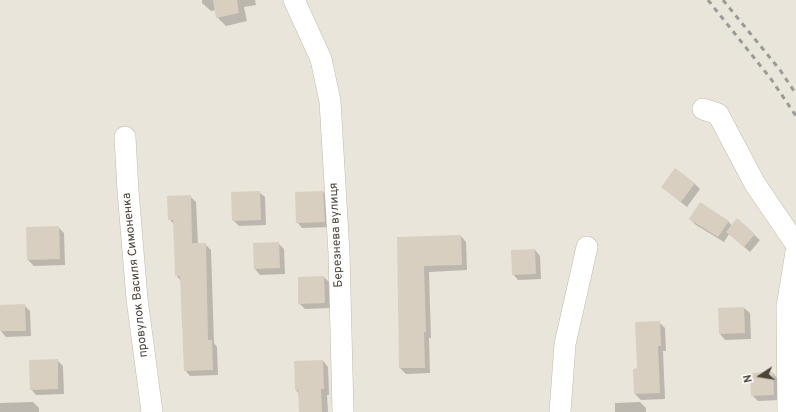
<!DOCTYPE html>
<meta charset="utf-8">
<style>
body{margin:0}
#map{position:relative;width:796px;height:412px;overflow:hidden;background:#f6f3ec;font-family:Overpass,sans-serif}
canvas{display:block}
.north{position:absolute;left:740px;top:356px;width:40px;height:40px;-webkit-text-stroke:3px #fff;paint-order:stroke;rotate:258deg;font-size:11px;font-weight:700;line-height:16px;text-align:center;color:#4b4439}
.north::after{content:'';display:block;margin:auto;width:14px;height:18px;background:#4b4439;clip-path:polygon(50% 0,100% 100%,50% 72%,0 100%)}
</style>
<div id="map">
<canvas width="796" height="412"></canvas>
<div class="north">N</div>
</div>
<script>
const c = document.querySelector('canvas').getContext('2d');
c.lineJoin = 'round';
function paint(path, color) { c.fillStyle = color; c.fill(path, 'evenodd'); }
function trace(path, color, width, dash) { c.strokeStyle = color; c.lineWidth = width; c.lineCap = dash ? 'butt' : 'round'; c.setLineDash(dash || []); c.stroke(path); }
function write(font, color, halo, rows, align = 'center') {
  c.font = font + ' Overpass,sans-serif'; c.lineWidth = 3.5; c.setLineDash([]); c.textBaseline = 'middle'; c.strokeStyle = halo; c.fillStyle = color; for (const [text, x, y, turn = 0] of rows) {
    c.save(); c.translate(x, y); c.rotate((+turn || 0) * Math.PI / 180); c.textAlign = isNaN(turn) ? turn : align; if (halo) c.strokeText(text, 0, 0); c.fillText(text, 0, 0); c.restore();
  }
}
paint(new Path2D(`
 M 0,0 L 796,0 L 796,412 L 0,412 Z`), '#eae5da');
paint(new Path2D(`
 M 202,0 L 255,0 L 256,5 L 244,7 L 247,21 L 226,26 L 217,17 L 216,10 L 211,11 L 202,3 Z
 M 694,183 L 700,189 L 687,207 L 662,187 Z
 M 259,192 L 265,197 L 266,225 L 239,226 L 233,220 Z
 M 323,192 L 329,198 L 330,227 L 302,228 L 297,222 Z
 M 190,196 L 196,202 L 198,244 L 205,244 L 211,250 L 214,343 L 217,347 L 218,375 L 190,376 L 185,370 L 181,281 L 176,275 L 174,224 L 169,219 Z
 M 690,219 L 728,221 L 732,226 L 737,220 L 760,240 L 750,252 L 729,234 L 724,242 L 696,225 Z
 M 58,227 L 64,233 L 65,265 L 34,266 L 28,260 Z
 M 461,236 L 466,242 L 467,270 L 429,272 L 431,338 L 429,338 L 430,373 L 406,374 L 400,368 L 398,238 Z
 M 278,243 L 284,249 L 285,274 L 260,275 L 255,269 Z
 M 535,250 L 540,256 L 541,279 L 518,280 L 513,274 Z
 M 324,277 L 330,283 L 330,308 L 305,309 L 299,303 Z
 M 24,305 L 30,311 L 31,336 L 6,337 L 1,331 L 0,306 Z
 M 744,308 L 750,313 L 751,339 L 725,340 L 720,334 Z
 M 659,322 L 665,328 L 666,351 L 663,351 L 665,399 L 641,400 L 635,394 L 638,369 Z
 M 57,360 L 63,366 L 64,394 L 36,395 L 31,389 Z
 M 323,361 L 328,367 L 329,395 L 327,395 L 328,412 L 300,412 L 299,394 L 296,390 L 295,362 Z
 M 773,373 L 778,379 L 779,400 L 758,401 L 752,395 Z
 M 33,402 L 39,408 L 39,412 L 0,412 L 0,403 Z
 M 640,402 L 646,408 L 646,412 L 615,412 L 615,403 Z`), '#0003');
paint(new Path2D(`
 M 213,0 L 237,0 L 239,13 L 216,18 Z
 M 675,168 L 695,183 L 681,202 L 661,187 Z
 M 260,191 L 261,220 L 232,221 L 231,192 Z
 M 323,191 L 325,222 L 296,223 L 295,192 Z
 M 191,195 L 192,243 L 206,243 L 208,340 L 212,340 L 213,370 L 184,371 L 180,276 L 175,276 L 173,220 L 168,220 L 167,196 Z
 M 700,202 L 729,221 L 718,237 L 689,219 Z
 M 737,218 L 755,234 L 744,247 L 726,232 Z
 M 59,226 L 60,259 L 27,260 L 26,227 Z
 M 461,235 L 462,265 L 424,266 L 426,332 L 424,332 L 425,368 L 399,368 L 397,237 Z
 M 279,242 L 280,268 L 254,269 L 253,243 Z
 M 535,249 L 536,274 L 512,275 L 511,250 Z
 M 324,276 L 325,303 L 298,304 L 298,277 Z
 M 25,304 L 26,331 L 0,331 L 0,305 Z
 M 744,307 L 745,333 L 719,334 L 718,308 Z
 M 660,321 L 661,346 L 658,346 L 660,393 L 634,394 L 633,369 L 637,368 L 635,322 Z
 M 58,359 L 58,389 L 30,390 L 29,360 Z
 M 323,360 L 324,389 L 321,389 L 322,412 L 299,412 L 298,390 L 295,390 L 294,361 Z
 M 773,372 L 774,395 L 751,396 L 750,373 Z`), '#d8cfc1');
const minor = new Path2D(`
 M 294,0 L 321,59 L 330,101 L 339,253 L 343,412
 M 703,109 L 718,114 L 755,184 L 796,244
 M 125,137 L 128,191 L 137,299 L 152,412
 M 560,412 L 565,344 L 587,247
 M 788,412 L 787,307 L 796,252`);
trace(minor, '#c2bbae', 22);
trace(minor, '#fff', 21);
trace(new Path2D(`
 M 708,0 L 771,79 L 796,116
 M 723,0 L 780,70 L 796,94`), '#9a9a9a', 3, [5, 5]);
write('12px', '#4b4439', '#fff', [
 ["Березнева вулиця",337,235,-93],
 ["провулок Василя Симоненка",136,275,-96]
]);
</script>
